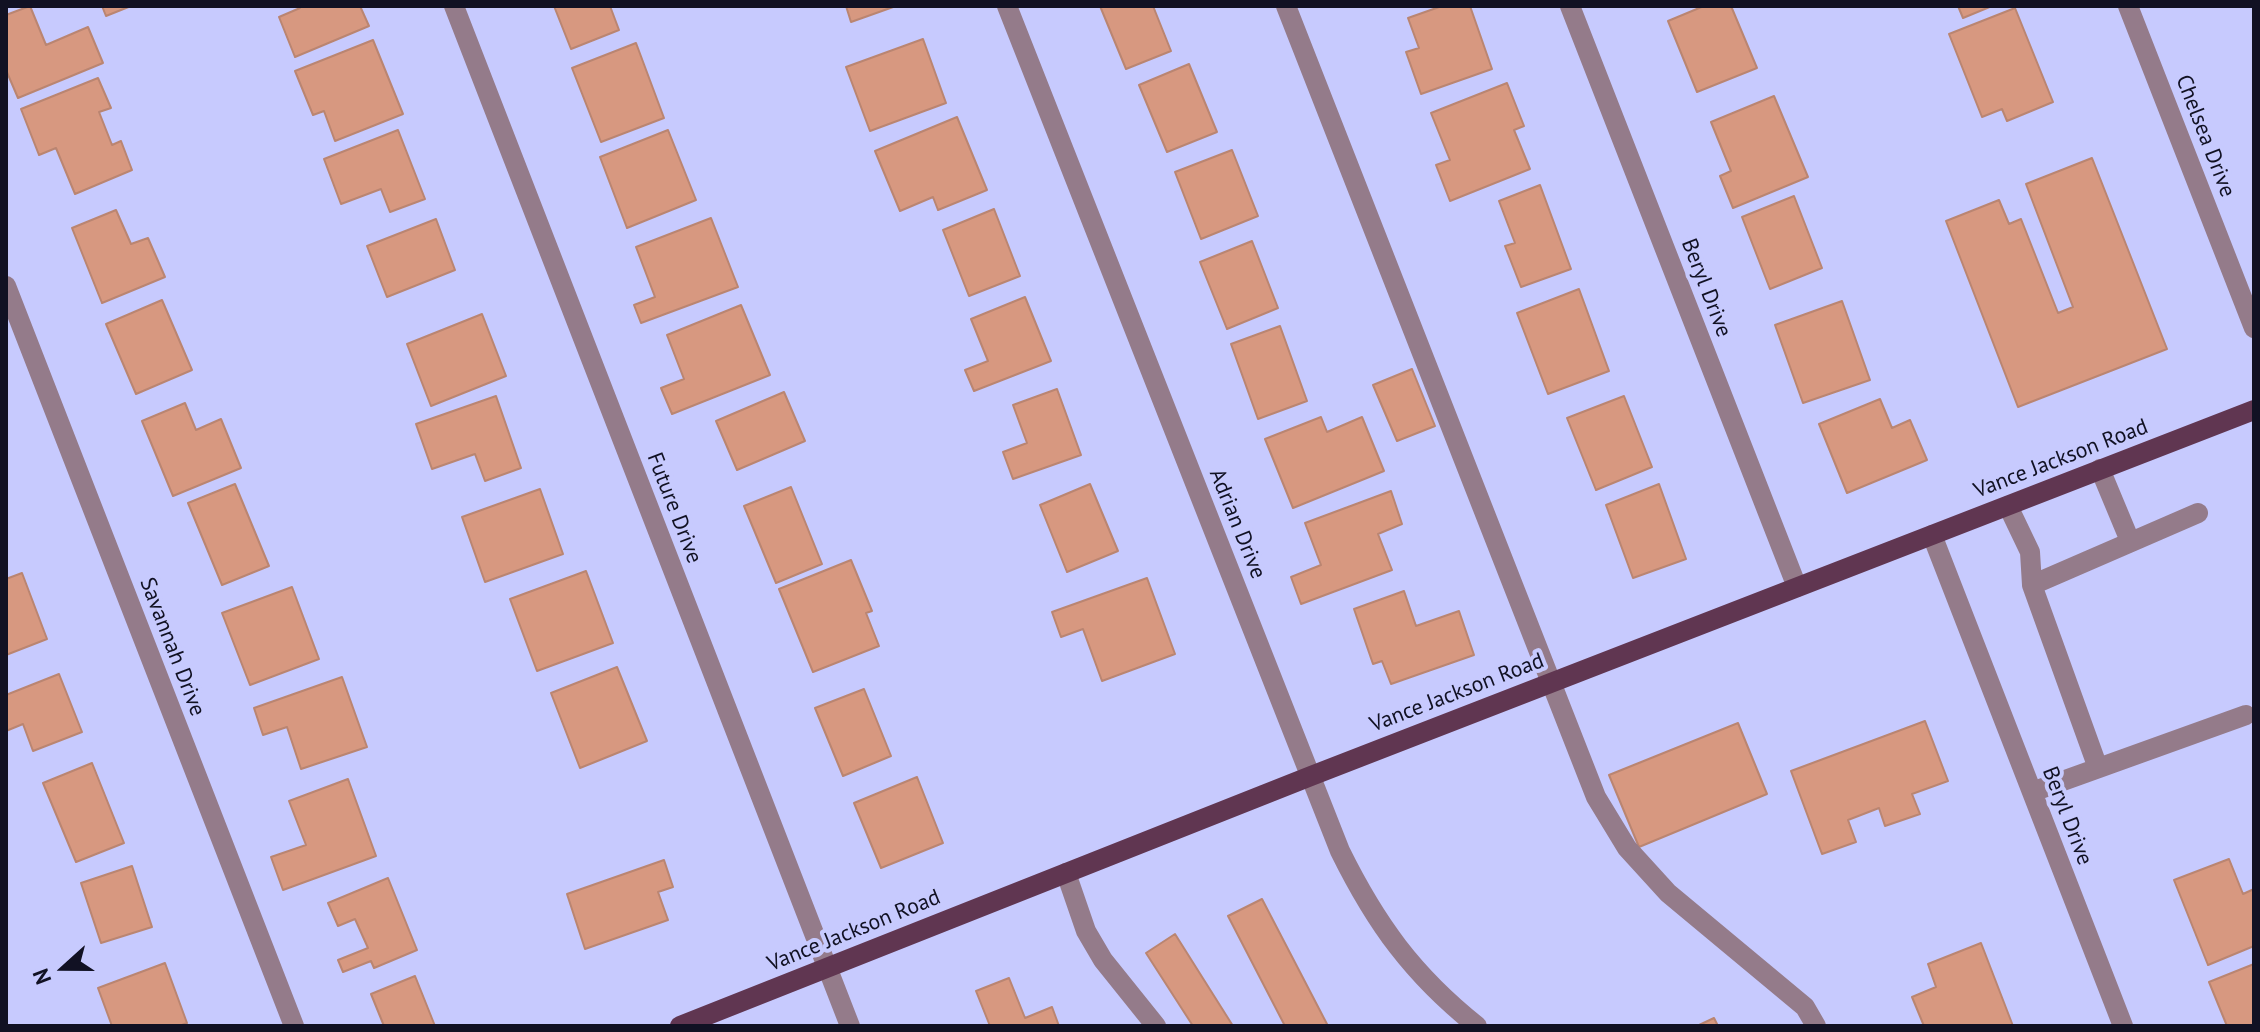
<!DOCTYPE html>
<style>
body{margin:0}
#map{position:relative;width:2260px;height:1032px;overflow:hidden;background:#c7cafe;font-family:"PT Sans",sans-serif}
canvas{display:block}
.frame{position:absolute;inset:0;border:8px solid #111123;pointer-events:none}
.north{position:absolute;left:24px;top:928px;width:80px;height:80px;-webkit-text-stroke:6px #c7cafe;paint-order:stroke;rotate:249deg;font-size:22px;font-weight:700;line-height:32px;text-align:center;color:#111123}
.north::after{content:'';display:block;margin:auto;width:28px;height:36px;background:#111123;clip-path:polygon(50% 0,100% 100%,50% 72%,0 100%)}
</style>
<div id="map">
<canvas width="2260" height="1032"></canvas>
<div class="frame"></div>
<div class="north">N</div>
</div>
<script>
const c = document.querySelector('canvas').getContext('2d');
c.lineJoin = 'round';
function paint(path, color) { c.fillStyle = color; c.fill(path, 'evenodd'); }
function trace(path, color, width, dash) { c.strokeStyle = color; c.lineWidth = width; c.lineCap = dash ? 'butt' : 'round'; c.setLineDash(dash || []); c.stroke(path); }
function write(font, color, halo, rows, align = 'center') {
  c.font = font + ' "PT Sans",sans-serif'; c.lineWidth = 8; c.setLineDash([]); c.textBaseline = 'middle'; c.strokeStyle = halo; c.fillStyle = color; for (const [text, x, y, turn = 0] of rows) {
    c.save(); c.translate(x, y); c.rotate((+turn || 0) * Math.PI / 180); c.textAlign = isNaN(turn) ? turn : align; if (halo) c.strokeText(text, 0, 0); c.fillText(text, 0, 0); c.restore();
  }
}
const building = new Path2D(`
 M 30,6 L 46,45 L 88,27 L 103,63 L 18,98 L 6,70 L 6,15 Z
 M 102,6 L 131,6 L 106,16 Z
 M 299,6 L 360,6 L 369,26 L 295,57 L 279,17 L 300,8 Z
 M 554,6 L 610,6 L 619,30 L 571,49 Z
 M 846,6 L 896,6 L 851,22 Z
 M 1100,6 L 1153,6 L 1171,51 L 1126,69 Z
 M 1442,6 L 1470,6 L 1492,69 L 1421,94 L 1406,52 L 1419,48 L 1408,18 Z
 M 1704,6 L 1731,6 L 1757,68 L 1697,92 L 1668,21 Z
 M 1958,6 L 1992,6 L 1963,18 Z
 M 2015,8 L 2053,102 L 2007,121 L 2002,109 L 1982,117 L 1949,34 Z
 M 923,39 L 946,103 L 870,131 L 846,67 Z
 M 373,40 L 403,114 L 335,141 L 324,111 L 313,115 L 295,71 Z
 M 636,43 L 664,118 L 601,142 L 572,68 Z
 M 1189,64 L 1217,132 L 1167,152 L 1139,85 Z
 M 98,78 L 111,108 L 99,112 L 112,145 L 121,141 L 132,170 L 75,194 L 56,148 L 39,155 L 21,109 Z
 M 1507,83 L 1524,126 L 1514,130 L 1530,169 L 1450,201 L 1436,165 L 1450,160 L 1431,113 Z
 M 1774,96 L 1808,177 L 1733,208 L 1720,176 L 1731,171 L 1711,122 Z
 M 957,117 L 987,190 L 938,210 L 933,197 L 900,211 L 875,151 Z
 M 398,130 L 425,199 L 390,212 L 381,189 L 341,204 L 324,159 Z
 M 668,130 L 696,200 L 627,228 L 600,157 Z
 M 1232,150 L 1258,216 L 1201,239 L 1175,172 Z
 M 2092,158 L 2167,349 L 2018,407 L 1946,221 L 1999,200 L 2009,224 L 2021,219 L 2058,313 L 2073,307 L 2026,184 Z
 M 1540,185 L 1571,269 L 1521,287 L 1505,246 L 1515,243 L 1499,201 Z
 M 1794,196 L 1822,268 L 1770,289 L 1742,217 Z
 M 994,209 L 1020,276 L 969,296 L 943,230 Z
 M 116,210 L 131,244 L 148,238 L 165,277 L 102,303 L 72,228 Z
 M 711,218 L 738,287 L 641,323 L 634,305 L 655,297 L 636,247 Z
 M 436,219 L 455,270 L 387,297 L 367,246 Z
 M 1252,241 L 1278,308 L 1227,329 L 1200,262 Z
 M 1579,289 L 1609,371 L 1548,394 L 1517,313 Z
 M 1025,297 L 1051,361 L 974,391 L 965,370 L 988,361 L 971,319 Z
 M 162,300 L 192,370 L 136,394 L 106,324 Z
 M 1842,301 L 1870,380 L 1803,403 L 1775,325 Z
 M 741,305 L 770,375 L 672,414 L 661,388 L 684,379 L 667,335 Z
 M 482,314 L 506,376 L 431,406 L 407,344 Z
 M 1280,326 L 1307,401 L 1258,419 L 1231,344 Z
 M 1412,369 L 1435,426 L 1397,441 L 1373,385 Z
 M 1057,389 L 1081,455 L 1013,479 L 1003,452 L 1027,443 L 1013,405 Z
 M 784,392 L 805,441 L 737,470 L 716,421 Z
 M 496,396 L 521,468 L 485,481 L 475,454 L 432,469 L 416,424 Z
 M 1624,396 L 1652,467 L 1596,490 L 1567,418 Z
 M 1880,399 L 1892,428 L 1910,420 L 1927,460 L 1847,493 L 1819,424 Z
 M 185,403 L 196,430 L 221,419 L 241,468 L 173,496 L 142,421 Z
 M 1321,417 L 1327,432 L 1362,417 L 1384,471 L 1293,508 L 1265,439 Z
 M 235,484 L 269,566 L 222,585 L 188,503 Z
 M 1090,484 L 1118,551 L 1067,572 L 1040,505 Z
 M 1659,484 L 1686,559 L 1633,578 L 1606,505 Z
 M 791,487 L 822,564 L 776,583 L 744,506 Z
 M 540,489 L 563,554 L 485,582 L 462,517 Z
 M 1391,491 L 1402,524 L 1378,534 L 1392,570 L 1301,604 L 1291,577 L 1321,565 L 1305,523 Z
 M 851,560 L 872,611 L 866,613 L 879,646 L 813,672 L 779,589 Z
 M 586,571 L 613,643 L 537,671 L 510,599 Z
 M 22,573 L 47,639 L 6,655 L 6,579 Z
 M 1147,578 L 1175,654 L 1102,681 L 1083,629 L 1061,637 L 1052,612 Z
 M 292,587 L 319,659 L 250,685 L 222,613 Z
 M 1404,591 L 1416,626 L 1459,611 L 1474,655 L 1391,684 L 1382,661 L 1373,664 L 1354,609 Z
 M 617,667 L 647,741 L 580,768 L 551,693 Z
 M 59,674 L 82,732 L 33,751 L 23,724 L 6,731 L 6,695 Z
 M 342,677 L 367,747 L 301,769 L 287,727 L 263,735 L 254,708 Z
 M 864,689 L 891,756 L 843,776 L 815,708 Z
 M 1925,721 L 1948,781 L 1912,794 L 1920,814 L 1885,826 L 1879,808 L 1848,820 L 1856,842 L 1822,854 L 1791,771 Z
 M 1738,723 L 1767,794 L 1639,847 L 1609,775 Z
 M 92,763 L 124,843 L 76,862 L 43,783 Z
 M 917,777 L 943,843 L 881,868 L 854,803 Z
 M 348,779 L 376,856 L 283,890 L 271,857 L 306,845 L 289,801 Z
 M 2229,859 L 2243,894 L 2254,889 L 2254,946 L 2208,965 L 2174,880 Z
 M 664,860 L 673,887 L 658,892 L 668,920 L 585,949 L 567,894 Z
 M 132,866 L 152,927 L 101,943 L 81,883 Z
 M 388,878 L 417,950 L 374,968 L 371,961 L 343,972 L 338,960 L 368,948 L 355,919 L 338,926 L 328,903 Z
 M 1262,899 L 1328,1026 L 1285,1026 L 1228,916 Z
 M 1175,934 L 1233,1026 L 1193,1026 L 1146,953 Z
 M 1981,943 L 2013,1026 L 1924,1026 L 1912,997 L 1936,987 L 1928,964 Z
 M 165,963 L 187,1023 L 179,1026 L 112,1026 L 98,988 Z
 M 2254,964 L 2254,1026 L 2227,1026 L 2209,982 Z
 M 415,976 L 435,1026 L 384,1026 L 371,994 Z
 M 1009,978 L 1025,1018 L 1052,1007 L 1059,1026 L 990,1026 L 976,991 Z
 M 1714,1018 L 1718,1026 L 1697,1026 Z`);
paint(building, '#d79880');
trace(building, '#ba8571', 2);
trace(new Path2D(`
 M 454,6 L 850,1026
 M 1007,6 L 1340,851 C 1376,924 1413,975 1477,1026
 M 1286,6 L 1596,797 L 1627,848 L 1668,893 L 1805,1007 L 1816,1026
 M 1570,6 L 1797,587
 M 2128,6 L 2254,328
 M 6,286 L 294,1026
 M 2100,469 L 2130,541
 M 2008,506 L 2030,552 L 2032,585 L 2198,513
 M 1932,535 L 2123,1026
 M 2032,585 L 2098,768
 M 2032,792 L 2246,715
 M 1066,873 L 1086,931 L 1103,960 L 1156,1026`), '#947b8a', 20);
trace(new Path2D(`
 M 680,1026 L 1311,776 L 2254,410`), '#603651', 20);
write('22px', '#111123', '#c7cafe', [
 ["Chelsea Drive",2205,136,69],
 ["Beryl Drive",1706,288,69],
 ["Vance Jackson Road",2061,459,-21],
 ["Future Drive",674,508,69],
 ["Adrian Drive",1237,524,68],
 ["Savannah Drive",172,647,69],
 ["Vance Jackson Road",1457,693,-21],
 ["Beryl Drive",2067,816,69],
 ["Vance Jackson Road",854,931,-22]
]);
</script>
